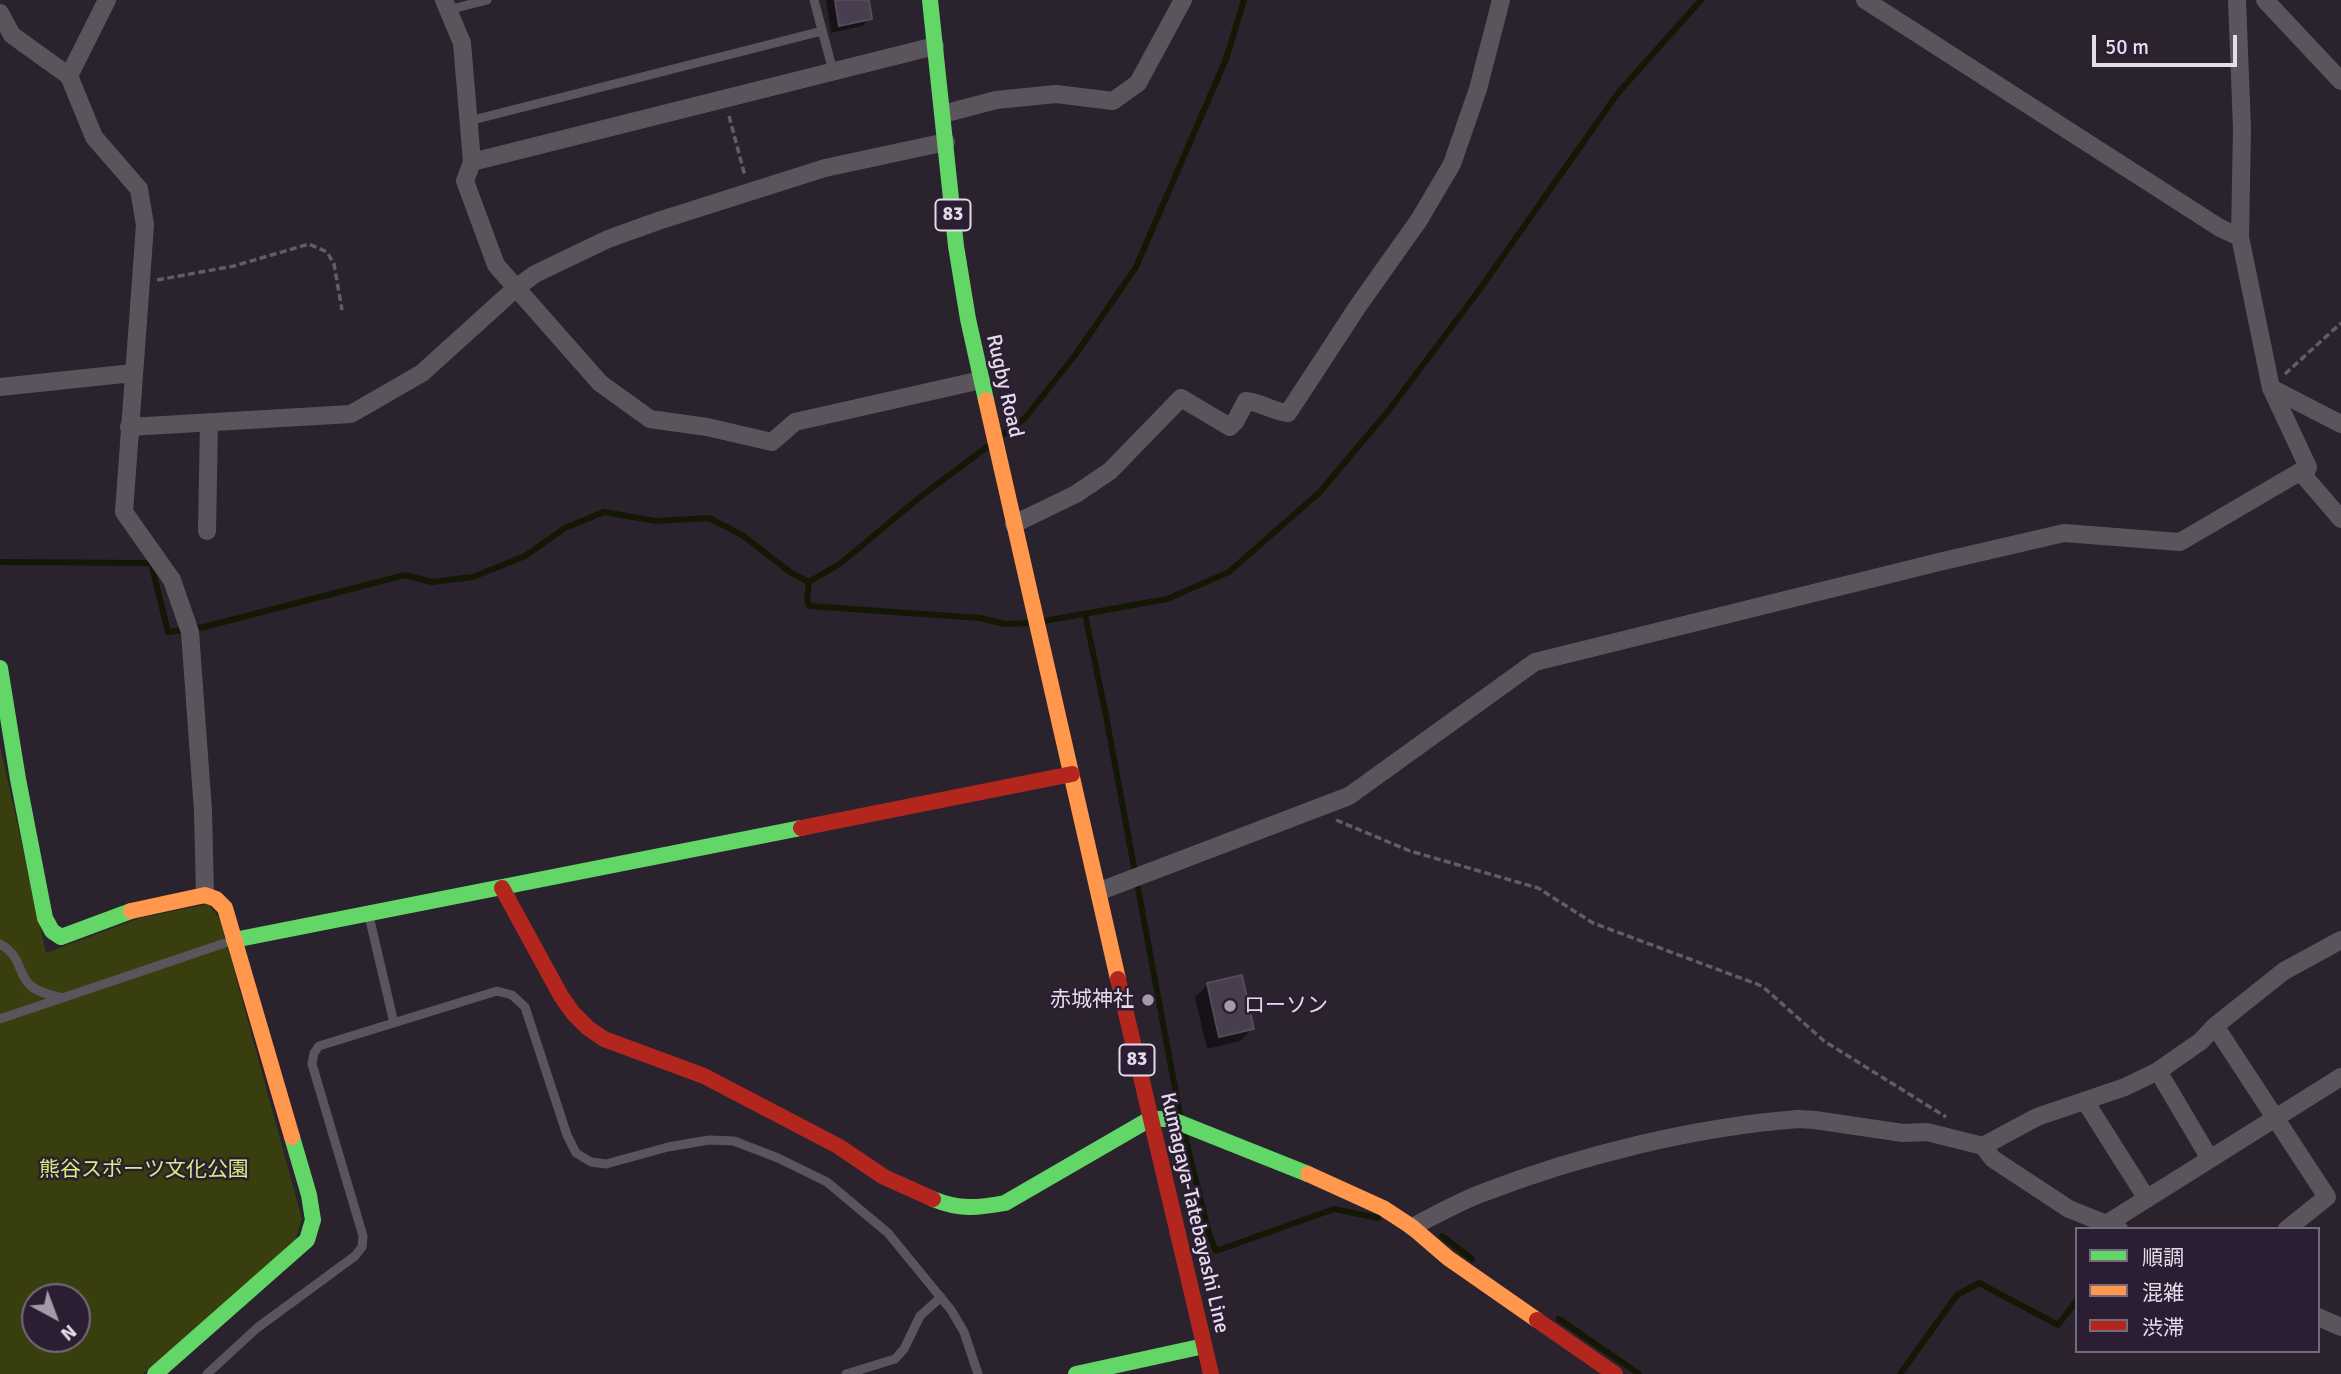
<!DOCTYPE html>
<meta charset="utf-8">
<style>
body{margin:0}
#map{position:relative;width:2341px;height:1374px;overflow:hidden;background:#2a232e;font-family:Signika,"Noto Sans JP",sans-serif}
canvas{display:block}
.legend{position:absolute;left:2075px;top:1227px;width:245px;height:126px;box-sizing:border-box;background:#2b1e33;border:2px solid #756a7d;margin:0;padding:9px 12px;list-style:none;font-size:21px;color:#e5dceb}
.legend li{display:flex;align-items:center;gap:14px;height:35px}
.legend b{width:35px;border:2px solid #756a7d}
.north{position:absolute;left:21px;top:1283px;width:70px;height:70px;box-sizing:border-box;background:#2b1e33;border:2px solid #756a7d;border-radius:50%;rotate:139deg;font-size:19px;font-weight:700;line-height:28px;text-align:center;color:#e5dceb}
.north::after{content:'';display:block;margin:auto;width:24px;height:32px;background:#a49ba9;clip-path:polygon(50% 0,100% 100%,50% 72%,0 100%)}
.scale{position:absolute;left:2092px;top:35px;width:145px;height:32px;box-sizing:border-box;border:4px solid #e5dceb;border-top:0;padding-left:9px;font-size:21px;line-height:24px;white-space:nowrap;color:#e5dceb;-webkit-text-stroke:5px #2b1e33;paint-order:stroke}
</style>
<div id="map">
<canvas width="2341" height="1374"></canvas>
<ul class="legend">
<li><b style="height:9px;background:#63d668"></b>順調</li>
<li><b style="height:9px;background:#ff974d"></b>混雑</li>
<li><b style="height:9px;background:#b3261e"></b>渋滞</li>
</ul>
<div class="north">N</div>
<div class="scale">50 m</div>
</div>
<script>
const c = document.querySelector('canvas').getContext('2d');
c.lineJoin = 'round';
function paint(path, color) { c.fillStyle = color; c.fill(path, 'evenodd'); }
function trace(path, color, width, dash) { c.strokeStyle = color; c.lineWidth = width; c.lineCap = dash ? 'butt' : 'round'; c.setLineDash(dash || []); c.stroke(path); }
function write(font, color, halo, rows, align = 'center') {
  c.font = font + ' Signika,"Noto Sans JP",sans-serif'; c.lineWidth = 5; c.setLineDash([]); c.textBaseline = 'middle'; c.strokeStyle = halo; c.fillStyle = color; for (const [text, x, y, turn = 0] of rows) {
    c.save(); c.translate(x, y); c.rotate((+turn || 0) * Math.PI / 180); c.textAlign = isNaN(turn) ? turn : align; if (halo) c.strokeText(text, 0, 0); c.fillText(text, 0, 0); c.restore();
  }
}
paint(new Path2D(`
 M 0,746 L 46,953 L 140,918 L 208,904 L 220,919 L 302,1219 L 295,1241 L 143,1374 L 0,1374 ZM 35,1297 L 77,1297 L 77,1339 L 35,1339 Z`), '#383e0e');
paint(new Path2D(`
 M 826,0 L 867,0 L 870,18 L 862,26 L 831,33 Z
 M 1208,985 L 1252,1029 L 1240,1041 L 1207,1049 L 1195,997 Z`), '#0007');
trace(new Path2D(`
 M 1004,434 L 1025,418 L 1076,354 L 1136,267 L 1226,59 L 1244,0
 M 0,562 L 151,563 L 168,632 L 204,627 L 405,575 L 432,582 L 473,577 L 525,556 L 565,528 L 604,512 L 656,521 L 709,518 L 742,535 L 790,572 L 809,582
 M 809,582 L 807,598 L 809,606 L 980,618 L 1005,624 L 1029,623
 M 809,582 L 841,563 L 920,497 L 987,447
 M 1085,614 L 1106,716 L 1180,1115
 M 1044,621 L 1167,599 L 1229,572 L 1320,492 L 1389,410 L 1477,293 L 1618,93 L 1701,0
 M 1184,1132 L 1209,1234 L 1216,1251 L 1334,1209 L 1378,1218
 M 1442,1236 L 1472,1259
 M 1559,1319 L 1639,1374
 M 1900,1374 L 1957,1295 L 1979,1283 L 2058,1325 L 2077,1300`), '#141704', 6);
const building = new Path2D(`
 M 835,0 L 869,0 L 872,19 L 839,26 Z
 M 1242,975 L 1254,1029 L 1219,1037 L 1207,983 Z`);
paint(building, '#493e4f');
trace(building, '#524c56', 2);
trace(new Path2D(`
 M 729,116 L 745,176
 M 157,280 L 234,266 L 309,244 L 327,252 L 334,264 L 342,310
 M 2285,374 L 2341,323
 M 1336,820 L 1410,851 L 1538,888 L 1593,923 L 1762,986 L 1824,1041 L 1946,1117`), '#615d64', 3.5, [7, 3.5]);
trace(new Path2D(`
 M 814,0 L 833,71
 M 448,10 L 487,0
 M 469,121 L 822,31
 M 369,916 L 394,1023
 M 0,944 C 22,956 17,973 30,985 C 38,993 52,995 63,998
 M 0,1019 L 231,941
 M 207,1374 L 257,1328 L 355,1256 L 362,1247 L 363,1236 L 312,1064 L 314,1053 L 319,1046 L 497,991 L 512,995 L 525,1007 L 567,1135 L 576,1153 L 591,1162 L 606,1164 L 668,1147 L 709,1140 L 734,1141 L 778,1158 L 827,1182 L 888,1233 L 951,1310 L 964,1332 L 978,1374
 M 846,1374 L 895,1359 L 904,1349 L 920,1316 L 941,1297`), '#5a555d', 9);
trace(new Path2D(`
 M 107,0 L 69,76 L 94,137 L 139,189 L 145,225 L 124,512 L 172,580 L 190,632 L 203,811 L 205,895
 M 444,0 L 462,43 L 472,162 L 465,181 L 496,265 L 600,383 L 650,419 L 707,427 L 772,442 L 795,422 L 981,380
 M 1865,0 L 2220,228 L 2240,237
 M 2237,0 L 2242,128 L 2240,237 L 2271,388 L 2308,467 L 2304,476 L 2341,519
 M 2265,0 L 2341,81
 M 0,13 L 12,35 L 69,76
 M 943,114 L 996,100 L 1056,94 L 1113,101 L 1138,83 L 1183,0
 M 472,162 L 935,46
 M 0,387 L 133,373
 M 2271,388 L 2341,424
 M 129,427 L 351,414 L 422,373 L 516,288 L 535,274 L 608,239 L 658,221 L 825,168 L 946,142
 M 1014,524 L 1076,494 L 1110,471 L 1181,398 L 1230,427 L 1235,422 L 1246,401 C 1261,402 1273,412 1288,413 L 1358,306 L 1419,220 L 1452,164 L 1478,89 L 1501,0
 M 207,531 L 209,422
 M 1100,891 L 1349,796 L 1535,662 L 1939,562 L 2064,533 L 2180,542 L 2308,467
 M 2215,1026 L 2327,1197 L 2287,1229
 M 2158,1071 L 2210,1159
 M 2085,1101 L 2147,1199
 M 1983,1146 L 2037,1117 L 2125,1087 L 2158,1071 L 2201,1041 L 2215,1026 L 2284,971 L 2341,940
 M 2108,1223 L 2341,1077
 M 1412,1227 C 1436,1215 1460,1201 1485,1192 C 1581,1155 1695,1127 1798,1119 L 1815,1120 L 1903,1133 L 1927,1132 L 1983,1146 L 1993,1159 L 2069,1209 L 2119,1229
 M 2318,1317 L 2341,1327`), '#5a555d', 18);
trace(new Path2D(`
 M 930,0 L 956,246 L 968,319 L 986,400
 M 0,668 L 18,779 L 45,918 L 52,931 L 61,937 L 131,911
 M 234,940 L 801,828
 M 933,1199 C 959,1210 978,1208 1005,1203 L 1150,1119 L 1170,1119 L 1308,1174
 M 155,1374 L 307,1240 L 313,1220 L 309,1195 L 292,1137
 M 1076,1374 L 1204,1346`), '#63d668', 16);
trace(new Path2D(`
 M 986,400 L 1118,979
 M 131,911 L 205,895 L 216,899 L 225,908 L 292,1137
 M 1308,1174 L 1383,1208 L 1412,1227 L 1448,1258 L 1537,1320`), '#ff974d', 16);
trace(new Path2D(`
 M 801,828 L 1072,774
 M 502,888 L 561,996 L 573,1013 L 588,1028 L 604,1039 L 704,1076 L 838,1146 L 884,1177 L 933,1199
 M 1118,979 L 1211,1374
 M 1537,1320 L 1615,1374`), '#b3261e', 16);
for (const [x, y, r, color] of [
 [1148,1000,7,"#a49ba9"],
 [1230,1006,7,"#a49ba9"]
]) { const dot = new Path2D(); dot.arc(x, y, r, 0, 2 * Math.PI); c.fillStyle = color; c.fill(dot); trace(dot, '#2b1e33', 2.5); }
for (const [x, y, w] of [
 [953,215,35],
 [1137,1060,35]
]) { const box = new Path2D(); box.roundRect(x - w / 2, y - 15.5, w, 31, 5); c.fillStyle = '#2b1e33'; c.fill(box); trace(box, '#e5dceb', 2); }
write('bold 19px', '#e5dceb', null, [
 ["83",953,215],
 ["83",1137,1060]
]);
write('21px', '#e5dceb', '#2b1e33', [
 ["Rugby Road",1004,386,77],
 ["Kumagaya-Tatebayashi Line",1194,1213,77]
]);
write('21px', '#e5dceb', '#2b1e33', [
 ["赤城神社",1134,1000],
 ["ローソン",1244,1006,"left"]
], 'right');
write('21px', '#d6eb7d', '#2b1e33', [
 ["熊谷スポーツ文化公園",144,1170]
]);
</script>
